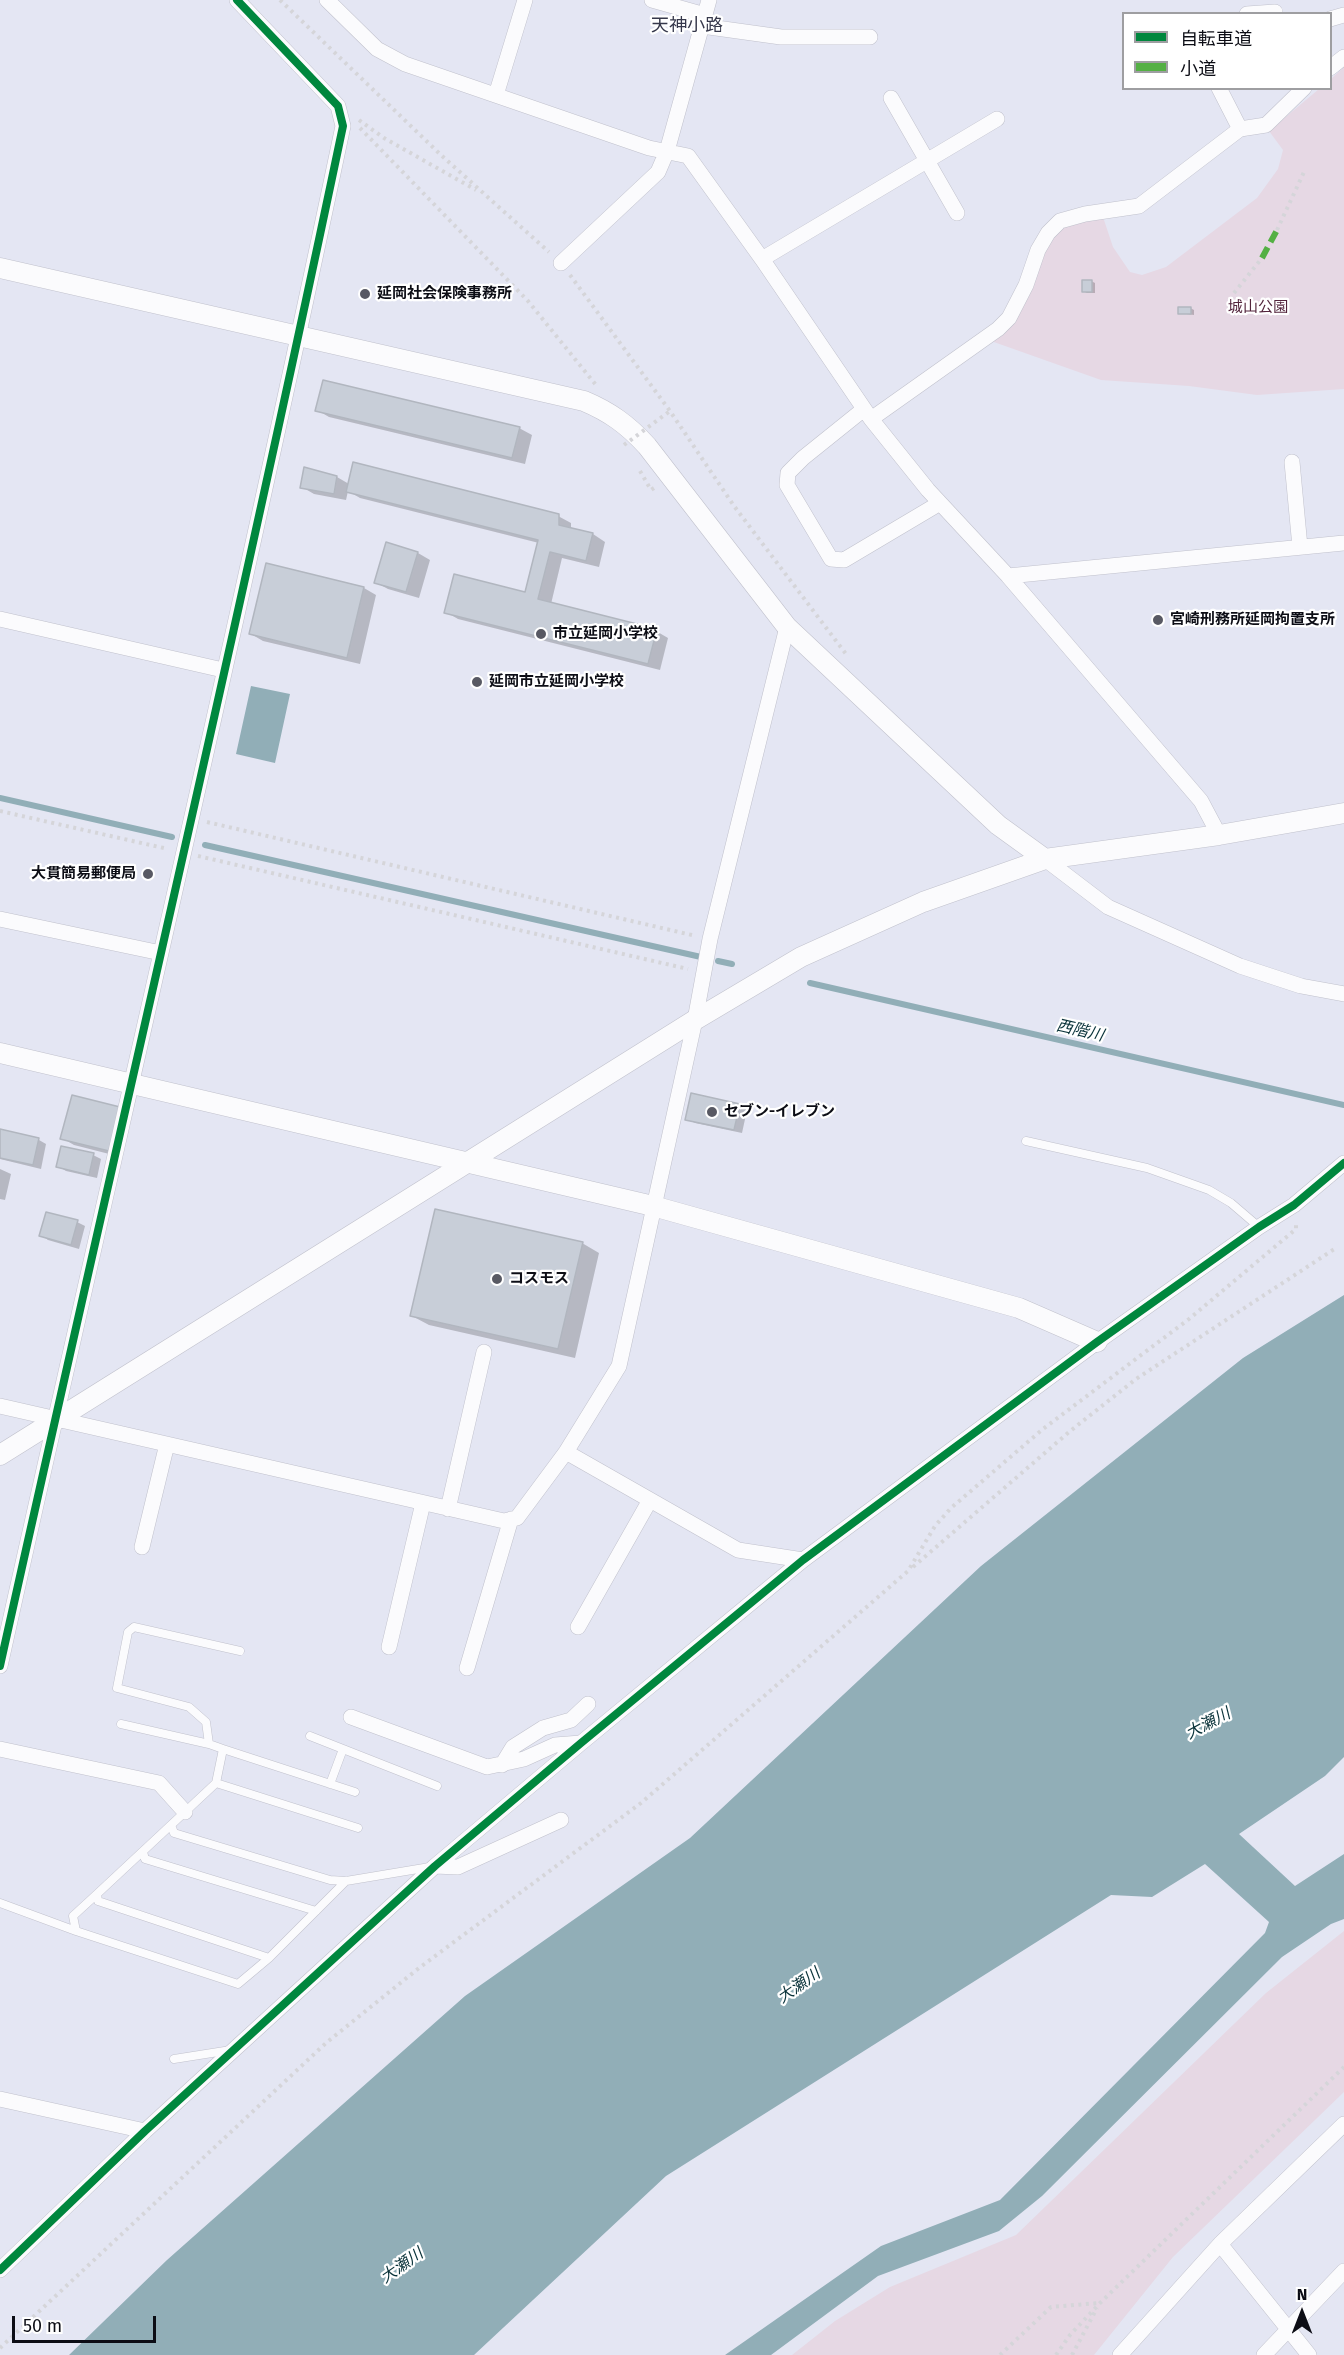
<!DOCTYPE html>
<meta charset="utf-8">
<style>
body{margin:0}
#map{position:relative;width:1344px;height:2355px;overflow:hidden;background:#e4e6f3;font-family:"Fira Sans","Noto Sans JP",sans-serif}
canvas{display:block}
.legend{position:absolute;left:1122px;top:12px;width:210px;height:78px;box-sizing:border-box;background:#fff;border:2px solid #9e9ea1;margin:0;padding:8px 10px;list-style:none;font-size:18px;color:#0c0d15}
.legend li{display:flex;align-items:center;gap:12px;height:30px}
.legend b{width:30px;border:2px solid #9e9ea1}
.north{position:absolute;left:1272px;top:2283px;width:60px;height:60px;-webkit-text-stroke:4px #fff;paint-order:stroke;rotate:0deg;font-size:16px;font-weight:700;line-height:24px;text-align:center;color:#0c0d15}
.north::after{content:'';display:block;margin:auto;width:21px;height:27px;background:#0c0d15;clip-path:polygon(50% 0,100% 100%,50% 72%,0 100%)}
.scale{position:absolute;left:12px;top:2316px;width:144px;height:27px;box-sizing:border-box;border:3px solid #0c0d15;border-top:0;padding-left:8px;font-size:18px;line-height:21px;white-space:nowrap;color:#0c0d15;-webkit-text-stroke:4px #fff;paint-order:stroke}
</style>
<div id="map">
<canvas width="1344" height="2355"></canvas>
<ul class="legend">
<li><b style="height:8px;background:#00873e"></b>自転車道</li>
<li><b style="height:8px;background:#54b044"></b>小道</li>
</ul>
<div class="north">N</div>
<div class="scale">50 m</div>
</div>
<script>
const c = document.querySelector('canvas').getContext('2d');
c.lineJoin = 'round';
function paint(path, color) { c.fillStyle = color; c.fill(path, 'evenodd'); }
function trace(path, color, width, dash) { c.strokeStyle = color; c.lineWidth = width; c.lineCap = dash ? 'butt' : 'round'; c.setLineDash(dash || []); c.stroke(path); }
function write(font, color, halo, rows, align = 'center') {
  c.font = font + ' "Fira Sans","Noto Sans JP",sans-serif'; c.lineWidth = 4.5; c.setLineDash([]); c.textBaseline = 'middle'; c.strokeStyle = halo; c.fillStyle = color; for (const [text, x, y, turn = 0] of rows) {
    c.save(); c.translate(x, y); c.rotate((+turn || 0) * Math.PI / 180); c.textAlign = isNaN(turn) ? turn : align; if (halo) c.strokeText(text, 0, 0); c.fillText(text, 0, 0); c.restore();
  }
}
paint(new Path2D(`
 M 1344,67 L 1344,389 L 1257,395 L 1189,386 L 1101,380 L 991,341 L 1042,247 L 1065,224 L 1098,216 L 1104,220 L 1113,247 L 1130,272 L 1142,275 L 1166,267 L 1257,198 L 1278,169 L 1283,150 L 1269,131 L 1319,89 L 1330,88 L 1331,79 Z
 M 1344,1931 L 1344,2092 L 1173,2257 L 1094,2355 L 792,2355 L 835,2321 L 890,2287 L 1016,2235 L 1266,1993 Z`), '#e6d8e4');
paint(new Path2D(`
 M 251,686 L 290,694 L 275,763 L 236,754 Z
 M 1344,1295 L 1344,1757 L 1325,1776 L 1239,1834 L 1295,1886 L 1344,1854 L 1344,1919 L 1331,1924 L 1282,1957 L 1042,2196 L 999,2231 L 878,2276 L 771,2355 L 725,2355 L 881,2246 L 1000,2200 L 1265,1933 L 1269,1922 L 1205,1864 L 1152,1897 L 1111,1895 L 666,2176 L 474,2355 L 69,2355 L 167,2260 L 465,1996 L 690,1838 L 981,1566 L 1243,1358 Z`), '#91aeb7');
paint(new Path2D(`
 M 1091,281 L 1095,283 L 1095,293 L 1087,293 L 1083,291 Z
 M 1190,308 L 1194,310 L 1194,315 L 1179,313 Z
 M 317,410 L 519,428 L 532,435 L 525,464 L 329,417 Z
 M 337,477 L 349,484 L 558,516 L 571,523 L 571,529 L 593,534 L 605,542 L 599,567 L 562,558 L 551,604 L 656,631 L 668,638 L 660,670 L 458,619 L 446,612 L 526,594 L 539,543 L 360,498 L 348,491 L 346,500 L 314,494 L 302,487 Z
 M 387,544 L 418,553 L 430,560 L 419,598 L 388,589 L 375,582 Z
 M 267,565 L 364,588 L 376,595 L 360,664 L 263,641 L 251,634 Z
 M 73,1096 L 121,1157 L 74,1145 L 62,1138 Z
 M 739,1105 L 747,1110 L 742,1133 L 695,1123 L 687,1119 Z
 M 0,1131 L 39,1140 L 46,1144 L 41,1169 L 0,1159 Z
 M 93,1155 L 101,1159 L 97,1178 L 66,1171 L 58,1166 Z
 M 0,1169 L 11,1174 L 5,1200 L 0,1199 Z
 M 77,1222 L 85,1226 L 79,1249 L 48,1240 L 41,1235 Z
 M 582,1243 L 599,1253 L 575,1358 L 429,1325 L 412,1316 Z`), '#0003');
trace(new Path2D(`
 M 0,798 L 172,837
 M 205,845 L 701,957
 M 718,961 L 732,964
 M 810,983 L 1344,1105`), '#91aeb7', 6);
const building = new Path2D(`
 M 1082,280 L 1092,280 L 1092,292 L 1082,292 Z
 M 1178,307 L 1191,307 L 1191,314 L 1178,314 Z
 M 323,380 L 520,427 L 512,458 L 315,411 Z
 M 353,462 L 559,514 L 559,525 L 593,533 L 586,561 L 550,552 L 538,599 L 657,629 L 648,664 L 444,613 L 454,574 L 525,592 L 538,540 L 346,492 Z
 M 304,467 L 337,476 L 334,494 L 300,488 Z
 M 386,542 L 418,552 L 406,592 L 374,583 Z
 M 266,563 L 364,587 L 347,658 L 249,634 Z
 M 691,1093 L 740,1104 L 734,1130 L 685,1120 Z
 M 72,1095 L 120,1107 L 109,1151 L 60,1139 Z
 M 0,1129 L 39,1138 L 33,1165 L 0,1158 Z
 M 61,1146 L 94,1153 L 89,1175 L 56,1167 Z
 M 435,1209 L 583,1242 L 558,1349 L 410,1316 Z
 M 46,1212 L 78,1220 L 71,1245 L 39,1236 Z`);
paint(building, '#c8ced8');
trace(building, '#b1b6bf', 1.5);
const service = new Path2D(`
 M 1026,1141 L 1147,1168 L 1209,1190 L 1231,1203 L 1259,1227
 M 121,1724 L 209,1744
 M 310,1736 L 437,1786
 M 223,1749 L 209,1744 L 206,1722 L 189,1707 L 117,1688 L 128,1632 L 134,1627 L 240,1651
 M 216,1783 L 358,1828
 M 330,1784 L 343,1749
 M 355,1792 L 223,1749 L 216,1783 L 171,1825 L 174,1833 L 330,1880 L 346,1881 L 430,1867
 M 171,1825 L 97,1894 L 98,1901 L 269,1958
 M 143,1852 L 145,1859 L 316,1911
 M 97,1894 L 73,1916 L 76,1931 L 238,1984 L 269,1958 L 346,1881
 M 0,1903 L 76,1931
 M 174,2059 L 231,2050`);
const minor = new Path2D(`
 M 327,0 L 377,49 L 405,64 L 649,148 L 688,156 L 762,259 L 871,419 L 928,490 L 1008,576 L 1201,801 L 1219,835
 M 652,0 L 705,15
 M 1247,14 L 1275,12
 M 1330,19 L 1344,15
 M 702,26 L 781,37 L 870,37
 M 1330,68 L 1344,57
 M 1219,88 L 1240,129
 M 496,95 L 525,0
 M 891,98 L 957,213
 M 762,259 L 997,119
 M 561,263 L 658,172 L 667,151 L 709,0
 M 864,409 L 803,458 L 788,473 L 787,485 L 831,559 L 844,560 L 940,503
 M 871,419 L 998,329 L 1009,318 L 1026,285 L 1038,250 L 1048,233 L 1060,221 L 1085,214 L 1139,206 L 1240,129 L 1266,125 L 1304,88
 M 1292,462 L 1300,547
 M 1008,576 L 1344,543
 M 0,619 L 223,670
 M 1045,859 L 1108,907 L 1240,966 L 1301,986 L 1344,994
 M 0,919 L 161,953
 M 0,1406 L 504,1521 L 517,1518 L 566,1452 L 619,1366 L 695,1020 L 710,939 L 787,627
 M 566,1452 L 738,1550 L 803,1560
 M 448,1509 L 484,1352
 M 142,1547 L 167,1444
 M 578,1627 L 650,1500
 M 389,1647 L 423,1503
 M 0,1666 C 114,1153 235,641 343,126 L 338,106 L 237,0
 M 467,1668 L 511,1519
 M 351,1717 L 487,1767 L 524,1759 L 555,1745 L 581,1743
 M 0,1749 L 159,1783 L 185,1812
 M 502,1765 L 513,1747 L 543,1728 L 571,1720 L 588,1704
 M 435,1866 L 458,1867 L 561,1820
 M 0,2099 L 145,2131
 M 1220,2244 L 1309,2355
 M 0,2270 L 145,2131 L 435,1866 L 581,1743 L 803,1560 L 1097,1342 L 1259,1227 L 1294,1205 L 1344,1163
 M 1120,2355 L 1220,2244 L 1344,2124
 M 1264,2355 L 1344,2271`);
const tertiary = new Path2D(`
 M 0,268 L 584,401 C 610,412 628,425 647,446 L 787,627 L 998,825 L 1045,859
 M 0,1053 L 653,1206 L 1019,1308 L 1097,1342
 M 0,1455 L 695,1020 L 801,957 L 923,902 L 1045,859 L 1219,835 L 1344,813`);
trace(service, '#c0c1cc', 9);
trace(minor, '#c0c1cc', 16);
trace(tertiary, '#c0c1cc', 21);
trace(new Path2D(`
 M 280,0 L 442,156 L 549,252
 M 359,120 L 384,138 L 476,190
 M 360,128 L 528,301 L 596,385
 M 1277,230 L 1304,172
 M 570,275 L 670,411 L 734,506 L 846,654
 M 1234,293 L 1262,258
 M 640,471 L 651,490 L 657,486
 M 0,811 L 168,849
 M 207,822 L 696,936
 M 198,856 L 688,969
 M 913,1567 L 1069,1432 L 1136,1379 L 1336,1248
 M 0,2348 L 326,2043 L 419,1968 L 641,1803 L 908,1571 L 935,1526 L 951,1508 L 1043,1429 L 1189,1319 L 1296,1229 L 1296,1224
 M 1000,2355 L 1051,2307 L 1099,2303
 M 1056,2355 L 1070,2335 L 1100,2303 L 1344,2067
 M 1072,2355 L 1097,2308`), '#d5d5d9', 4, [3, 4.5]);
trace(service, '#fbfbfd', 8);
trace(minor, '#fbfbfd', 15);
trace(tertiary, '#fbfbfd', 20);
trace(new Path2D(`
 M 624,445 L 670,411`), '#d5d5d9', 4, [3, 4.5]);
trace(new Path2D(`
 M 1262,258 L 1277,230`), '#54b044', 6, [12, 6]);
trace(new Path2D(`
 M 0,1666 C 114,1153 235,641 343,126 L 338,106 L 237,0
 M 0,2270 L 145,2131 L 435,1866 L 581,1743 L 803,1560 L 1097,1342 L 1259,1227 L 1294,1205 L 1344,1163`), '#00873e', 8);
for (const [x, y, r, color] of [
 [365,294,6,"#585963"],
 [1158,620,6,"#585963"],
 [541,634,6,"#585963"],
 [477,682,6,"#585963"],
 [148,874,6,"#585963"],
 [712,1112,6,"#585963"],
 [497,1279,6,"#585963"]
]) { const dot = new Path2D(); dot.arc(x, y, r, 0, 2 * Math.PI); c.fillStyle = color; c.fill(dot); trace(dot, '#fff', 2); }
write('bold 15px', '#0c0d15', '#fff', [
 ["延岡社会保険事務所",377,294],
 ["宮崎刑務所延岡拘置支所",1170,620],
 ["市立延岡小学校",553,634],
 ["延岡市立延岡小学校",489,682],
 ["大貫簡易郵便局",136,874,"right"],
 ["セブン-イレブン",724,1112],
 ["コスモス",509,1279]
], 'left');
write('15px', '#53253c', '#fff', [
 ["城山公園",1258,308]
]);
write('italic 16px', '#093239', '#fff', [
 ["西階川",1080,1031,13],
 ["大瀬川",1208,1724,-28],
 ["大瀬川",799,1986,-35],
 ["大瀬川",402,2266,-35]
]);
write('18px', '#36384b', '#fff', [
 ["天神小路",687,26]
]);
</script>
